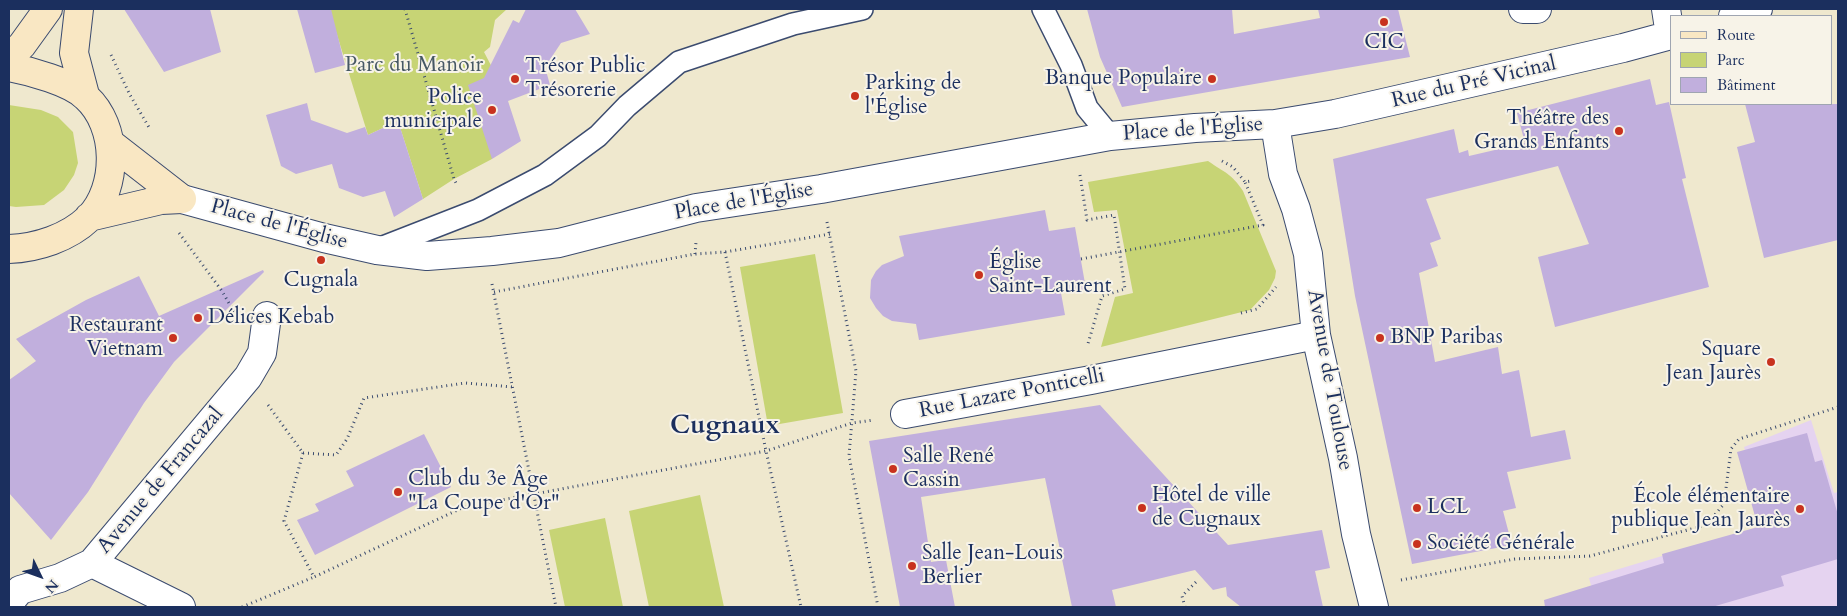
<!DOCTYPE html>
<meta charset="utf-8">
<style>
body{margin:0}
#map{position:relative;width:1847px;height:616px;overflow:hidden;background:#efe8ce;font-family:Cardo,serif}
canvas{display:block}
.frame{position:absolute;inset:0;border:10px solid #1b2f5e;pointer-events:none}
.legend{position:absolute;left:1670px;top:15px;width:162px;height:90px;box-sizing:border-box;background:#f7f3e8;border:1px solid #9fa5b1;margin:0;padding:6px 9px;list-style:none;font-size:15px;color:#1b2f5e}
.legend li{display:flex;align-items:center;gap:10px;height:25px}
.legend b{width:25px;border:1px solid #9fa5b1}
.north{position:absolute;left:15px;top:551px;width:50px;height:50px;-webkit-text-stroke:4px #f7f3e8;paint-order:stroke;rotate:132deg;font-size:14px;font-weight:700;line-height:20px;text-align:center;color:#1b2f5e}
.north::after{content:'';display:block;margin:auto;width:18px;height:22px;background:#1b2f5e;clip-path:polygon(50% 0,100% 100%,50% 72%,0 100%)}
</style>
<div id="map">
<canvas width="1847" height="616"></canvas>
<div class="frame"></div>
<ul class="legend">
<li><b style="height:6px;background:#f9e7c3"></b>Route</li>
<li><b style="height:14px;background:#c7d475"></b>Parc</li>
<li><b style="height:14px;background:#c1afdd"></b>Bâtiment</li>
</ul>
<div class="north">N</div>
</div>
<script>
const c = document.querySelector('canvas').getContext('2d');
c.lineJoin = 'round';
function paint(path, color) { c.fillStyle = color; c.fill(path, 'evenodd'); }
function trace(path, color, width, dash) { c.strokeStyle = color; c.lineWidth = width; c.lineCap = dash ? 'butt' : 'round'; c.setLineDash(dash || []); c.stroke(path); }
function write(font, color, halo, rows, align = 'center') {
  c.font = font + ' Cardo,serif'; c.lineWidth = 4; c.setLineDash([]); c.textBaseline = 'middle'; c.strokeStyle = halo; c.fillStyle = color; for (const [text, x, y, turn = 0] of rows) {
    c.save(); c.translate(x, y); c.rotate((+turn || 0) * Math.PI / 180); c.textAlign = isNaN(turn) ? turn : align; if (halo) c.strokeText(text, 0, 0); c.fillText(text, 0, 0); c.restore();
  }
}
paint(new Path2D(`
 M 1811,420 L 1834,493 L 1838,492 L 1838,607 L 1597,607 L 1589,578 L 1765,525 L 1744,447 Z`), '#e5d3f0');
paint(new Path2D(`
 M 329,9 L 507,9 L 495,20 L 490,47 L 484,52 L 495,73 L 492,159 L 454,179 L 423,199 L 398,121 L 368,135 Z
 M 9,105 L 41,110 L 58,117 L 73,132 L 78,163 L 74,175 L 64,190 L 44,205 L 16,207 L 9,206 Z
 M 1208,161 C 1225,173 1231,173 1243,191 L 1276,271 L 1275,278 L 1269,290 L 1250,310 L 1101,347 L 1115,297 L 1133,293 L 1117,210 L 1094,212 L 1088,182 Z
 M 815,254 L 843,413 L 768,426 L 740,267 Z
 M 700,495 L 724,607 L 649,607 L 629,511 Z
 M 605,518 L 623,607 L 565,607 L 549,530 Z`), '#c7d475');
paint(new Path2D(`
 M 124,9 L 210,9 L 221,52 L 164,72 Z
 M 297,9 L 331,9 L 345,65 L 315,73 Z
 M 526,9 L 575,9 L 590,34 L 561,43 L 545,67 L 550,85 L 508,101 L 521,141 L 492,159 L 468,85 L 484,78 L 513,20 L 519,23 Z
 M 1087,9 L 1232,9 L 1234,34 L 1320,18 L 1318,9 L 1398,9 L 1410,57 L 1122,107 L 1100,57 Z
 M 1650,79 L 1656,105 L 1669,102 L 1686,178 L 1682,179 L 1709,287 L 1555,327 L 1538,257 L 1589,244 L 1558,166 L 1426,199 L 1441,239 L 1430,243 L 1438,266 L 1419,273 L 1435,362 L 1498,347 L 1502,374 L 1519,370 L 1531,437 L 1565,430 L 1571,459 L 1507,472 L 1516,508 L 1503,511 L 1512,545 L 1412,564 L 1355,296 L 1333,159 L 1454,129 L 1459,153 L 1468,150 L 1469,156 L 1525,143 L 1517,113 Z
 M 307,103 L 311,120 L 347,133 L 365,127 L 368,135 L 398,121 L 423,199 L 394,217 L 385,191 L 363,197 L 339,188 L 332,164 L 296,174 L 281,166 L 266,115 Z
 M 1745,104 L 1838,104 L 1838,240 L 1764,258 L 1737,147 L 1755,142 Z
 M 1045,210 L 1049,231 L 1075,227 L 1086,289 L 1061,293 L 1065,315 L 919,340 L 916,324 L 892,321 L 883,316 L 876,308 L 870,298 L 871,280 L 876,271 L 882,265 L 904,256 L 899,236 Z
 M 263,270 L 264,272 L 174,362 L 144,403 L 88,492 L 51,540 L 9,493 L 9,380 L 36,361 L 16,339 L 86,300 L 139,276 L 159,316 Z
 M 1100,405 L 1228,545 L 1322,530 L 1330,568 L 1315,571 L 1323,607 L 1241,607 L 1227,596 L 1226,587 L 1213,590 L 1195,570 L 1112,590 L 1116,607 L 1072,607 L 1045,478 L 921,497 L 931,562 L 946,560 L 955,607 L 900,607 L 869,441 Z
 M 1807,433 L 1815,462 L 1822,460 L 1838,515 L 1838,559 L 1781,576 L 1784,586 L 1712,607 L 1545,607 L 1544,600 L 1664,563 L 1662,554 L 1758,527 L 1737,452 Z
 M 424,434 L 451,487 L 315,555 L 297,520 L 319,511 L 315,504 L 354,486 L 346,471 Z`), '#c1afdd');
const lane = new Path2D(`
 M 1043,9 L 1071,65 L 1087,108 L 1110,136
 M 378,249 L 478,210 L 545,175 L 598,136 L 627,106 L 679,62 L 793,24 L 862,9`);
const street = new Path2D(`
 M 1523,9 L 1537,9
 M 1666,9 L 1670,35
 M 1733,16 L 1758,9
 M 1275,124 L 1283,174 L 1296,209 L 1308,254 L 1316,335 L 1343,458 L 1356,534 L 1374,607
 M 182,199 L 324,238 L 377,250 L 427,256 L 492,251 L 559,243 L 696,208 L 821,189 L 1110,136 L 1195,128 L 1275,124 L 1335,114 L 1623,48 L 1671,35
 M 905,414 L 1091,380 L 1316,335
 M 92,563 L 181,607
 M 9,603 L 20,590 L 60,578 L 92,563 L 248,377 L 262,353 L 267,316`);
const secondary = new Path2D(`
 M 79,9 L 74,53 L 85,95
 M 9,58 L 22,45 L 48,9
 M 9,67 C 30,71 71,82 86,97 C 118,126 119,187 89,218 C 68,238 37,248 9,249
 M 110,143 L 182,199
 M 89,217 L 161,200 L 182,199`);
trace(lane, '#3b4b6f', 24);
trace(street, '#3b4b6f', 30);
trace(secondary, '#3b4b6f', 30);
trace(new Path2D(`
 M 405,9 L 454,179 L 457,185
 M 111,55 L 130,95 L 150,129
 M 1222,161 L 1233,167 L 1245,182
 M 1080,175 L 1087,220 L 1114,215 L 1125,289 L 1102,296 L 1087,347
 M 827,222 L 856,371 L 849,456 L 878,607
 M 179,233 L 222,291 L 234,312
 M 725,252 L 766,451 L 801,607
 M 695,254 L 696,242
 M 1081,259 L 1263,225 L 1245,182 L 1251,181
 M 492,284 L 556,607
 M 494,292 L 695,254 L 725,252 L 830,234
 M 1241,313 L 1257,309 L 1276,287
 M 268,405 L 303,453
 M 303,453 L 284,521 L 314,577 L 464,507 L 766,451 L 852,423 L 874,420
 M 303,453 L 336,455 L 347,439 L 364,398 L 465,383 L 513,387
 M 1401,580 L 1515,559 L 1590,556 L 1706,525 L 1724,504 L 1731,449 L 1739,439 L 1838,407
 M 242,607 L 314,577
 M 1185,607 L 1182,596 L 1198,580`), '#3b4b6f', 3, [1, 4]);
trace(lane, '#fff', 21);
trace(street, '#fff', 28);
trace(secondary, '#f9e7c3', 28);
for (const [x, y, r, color] of [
 [1384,22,5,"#c8321e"],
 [515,79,5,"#c8321e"],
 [1212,79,5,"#c8321e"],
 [855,96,5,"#c8321e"],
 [492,110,5,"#c8321e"],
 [1619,131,5,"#c8321e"],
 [321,260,5,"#c8321e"],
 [979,275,5,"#c8321e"],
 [198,318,5,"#c8321e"],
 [173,338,5,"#c8321e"],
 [1380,338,5,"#c8321e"],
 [1771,362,5,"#c8321e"],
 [893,469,5,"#c8321e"],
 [398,492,5,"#c8321e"],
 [1142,508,5,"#c8321e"],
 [1417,508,5,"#c8321e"],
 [1800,509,5,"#c8321e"],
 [1417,544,5,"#c8321e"],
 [912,566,5,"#c8321e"]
]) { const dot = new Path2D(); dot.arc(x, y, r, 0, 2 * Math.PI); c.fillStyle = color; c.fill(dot); trace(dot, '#f7f3e8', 2); }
write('21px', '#1b2f5e', '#f7f3e8', [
 ["CIC",1384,43,"center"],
 ["Trésor Public",525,67],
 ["Trésorerie",525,91],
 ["Banque Populaire",1202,79,"right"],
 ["Parking de",865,84],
 ["l'Église",865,108],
 ["Police",482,98,"right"],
 ["municipale",482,122,"right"],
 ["Théâtre des",1609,119,"right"],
 ["Grands Enfants",1609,143,"right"],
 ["Église",989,263],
 ["Saint-Laurent",989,287],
 ["Cugnala",321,281,"center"],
 ["Délices Kebab",208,318],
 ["Restaurant",163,326,"right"],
 ["Vietnam",163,350,"right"],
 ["BNP Paribas",1390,338],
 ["Square",1761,350,"right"],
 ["Jean Jaurès",1761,374,"right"],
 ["Salle René",903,457],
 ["Cassin",903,481],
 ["Club du 3e Âge",408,480],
 ["\"La Coupe d'Or\"",408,504],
 ["Hôtel de ville",1152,496],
 ["de Cugnaux",1152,520],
 ["École élémentaire",1790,497,"right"],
 ["publique Jean Jaurès",1790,521,"right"],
 ["LCL",1427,508],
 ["Société Générale",1427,544],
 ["Salle Jean-Louis",922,554],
 ["Berlier",922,578]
], 'left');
write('21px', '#465864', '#f7f3e8', [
 ["Parc du Manoir",414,66]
]);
write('21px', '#1b2f5e', '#f7f3e8', [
 ["Rue du Pré Vicinal",1474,83,-13],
 ["Place de l'Église",1193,130,-4],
 ["Place de l'Église",744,202,-10],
 ["Place de l'Église",279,225,15],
 ["Avenue de Toulouse",1329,380,80],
 ["Rue Lazare Ponticelli",1012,394,-11],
 ["Avenue de Francazal",161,481,-50]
]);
write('bold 26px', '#1b2f5e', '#f7f3e8', [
 ["Cugnaux",725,427]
]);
</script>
